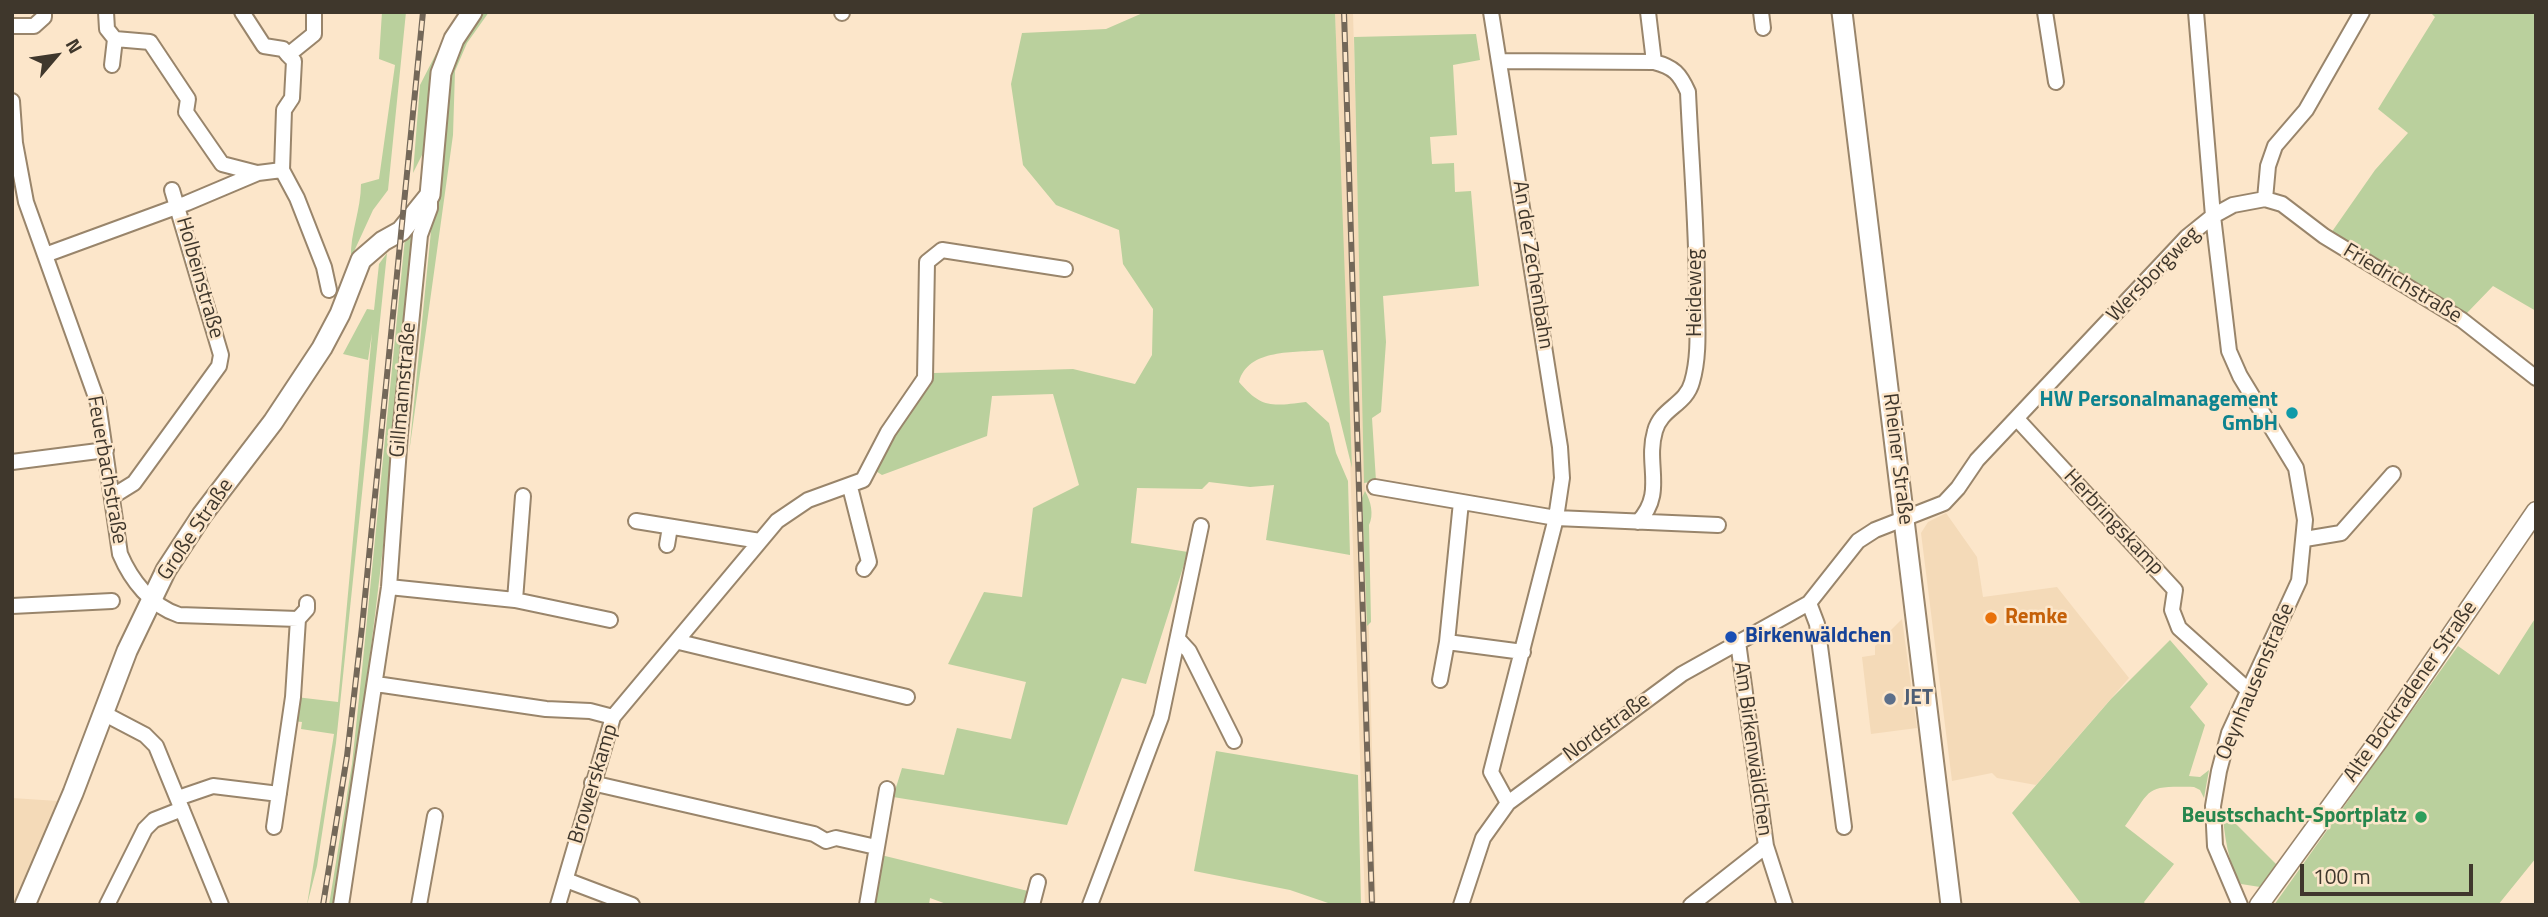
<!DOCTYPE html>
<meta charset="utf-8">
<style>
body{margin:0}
#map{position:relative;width:2548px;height:917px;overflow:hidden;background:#fce6ca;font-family:"Titillium Web",sans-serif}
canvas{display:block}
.frame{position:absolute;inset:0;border:14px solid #3f372c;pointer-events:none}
.north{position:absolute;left:21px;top:21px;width:70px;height:70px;-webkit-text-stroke:5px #fce6ca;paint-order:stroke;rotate:61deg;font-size:19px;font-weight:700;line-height:28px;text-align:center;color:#3f372c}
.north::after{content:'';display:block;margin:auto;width:24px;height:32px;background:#3f372c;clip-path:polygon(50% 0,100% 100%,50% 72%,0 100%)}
.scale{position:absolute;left:2300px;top:864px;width:173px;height:32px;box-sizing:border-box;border:4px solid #3f372c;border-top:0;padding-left:9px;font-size:21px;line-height:24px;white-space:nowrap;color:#3f372c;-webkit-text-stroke:5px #fce6ca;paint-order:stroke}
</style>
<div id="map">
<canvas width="2548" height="917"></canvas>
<div class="frame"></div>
<div class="north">N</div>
<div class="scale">100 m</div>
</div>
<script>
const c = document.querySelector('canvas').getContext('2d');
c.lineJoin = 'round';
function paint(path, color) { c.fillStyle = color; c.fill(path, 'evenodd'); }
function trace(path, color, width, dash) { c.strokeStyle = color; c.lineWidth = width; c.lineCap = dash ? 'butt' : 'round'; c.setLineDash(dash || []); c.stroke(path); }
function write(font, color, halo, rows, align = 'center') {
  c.font = font + ' "Titillium Web",sans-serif'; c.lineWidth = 5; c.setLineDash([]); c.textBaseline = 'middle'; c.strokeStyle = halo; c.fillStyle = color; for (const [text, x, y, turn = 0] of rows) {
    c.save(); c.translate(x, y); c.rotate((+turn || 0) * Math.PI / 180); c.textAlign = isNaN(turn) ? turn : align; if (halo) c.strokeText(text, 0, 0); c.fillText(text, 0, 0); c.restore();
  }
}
paint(new Path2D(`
 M 1335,12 L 1353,12 L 1376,905 L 1365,905 Z
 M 1946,513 L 1977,557 L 1983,597 L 2057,587 L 2129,678 L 2036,785 L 1997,778 L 1992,773 L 1952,781 L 1921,533 L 1928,522 Z
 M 1902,619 L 1917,728 L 1871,734 L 1862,657 L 1875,655 L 1875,646 Z
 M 12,798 L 58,801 L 15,905 L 12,905 Z`), '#f4dab8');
paint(new Path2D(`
 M 382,12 L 406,12 L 388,190 L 373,210 L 351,258 C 350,233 361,210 361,184 L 379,179 L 395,65 L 379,59 Z
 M 463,12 L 431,101 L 423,153 L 413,173 L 420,85 L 441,44 Z
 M 483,12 L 489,12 L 467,43 L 455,71 L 453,135 L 409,453 L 445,90 L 462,42 Z
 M 1145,12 L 1335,12 L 1352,468 L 1323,350 C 1295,353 1248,348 1239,382 C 1262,409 1272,406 1306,402 L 1329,423 L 1336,453 L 1348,481 L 1350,555 L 1266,540 L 1274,485 L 1250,487 L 1209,482 L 1202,489 L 1137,488 L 1131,543 L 1188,552 L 1146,684 L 1122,678 L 1067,825 L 893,797 L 902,768 L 944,775 L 957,728 L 1011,739 L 1026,682 L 948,664 L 984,592 L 1022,597 L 1033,508 L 1079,485 L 1053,394 L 992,396 L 987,436 L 882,475 L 871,468 L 914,398 L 934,373 L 1073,369 L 1135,384 L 1152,355 L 1153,309 L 1123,264 L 1119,230 L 1056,205 L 1023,165 L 1011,84 L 1022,33 L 1106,29 Z
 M 2430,12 L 2536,12 L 2536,311 L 2493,286 L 2466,314 L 2331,233 L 2375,170 L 2408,133 L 2378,109 L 2435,17 Z
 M 1476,34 L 1480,60 L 1453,65 L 1457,135 L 1430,137 L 1432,164 L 1454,163 L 1455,192 L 1471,191 L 1479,286 L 1383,296 L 1386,342 L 1381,412 L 1372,418 L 1376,481 L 1364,483 L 1354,37 Z
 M 416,233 C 393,457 372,682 333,905 L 329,905 L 352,764 L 362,670 L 405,238 Z
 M 387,253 L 336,743 L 317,866 L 307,905 L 334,734 L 301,729 L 302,722 L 293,721 L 296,697 L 338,702 L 372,333 L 368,360 L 343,354 L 367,309 L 374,310 L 379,264 Z
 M 1365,491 C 1371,501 1374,515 1369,525 L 1371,622 L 1367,626 L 1362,498 Z
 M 2536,617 L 2536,858 L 2498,905 L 2274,905 L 2458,646 L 2499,675 Z
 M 2170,640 L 2208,684 L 2190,707 L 2205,725 L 2189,776 L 2200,777 L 2209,770 L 2204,798 L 2200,790 L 2194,787 C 2143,786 2153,788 2125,826 L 2174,864 L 2144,902 L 2146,905 L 2082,905 L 2012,813 L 2111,699 Z
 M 1216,751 L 1358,775 L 1361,905 L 1331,904 L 1290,890 L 1194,871 Z
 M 2222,810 L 2277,865 L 2260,887 L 2241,884 C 2227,861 2225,836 2222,810 Z
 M 881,855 L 1028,891 L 1025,905 L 949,905 L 930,898 L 929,905 L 872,905 Z`), '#bad09d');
const minor = new Path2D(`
 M 106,12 L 107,29 L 115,39 L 150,42 L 188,99 L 186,112 L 222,164 L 257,173
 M 242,12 L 264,46 L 283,49 L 288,55
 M 314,12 L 314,34 L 288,55 L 294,61 L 292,98 L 284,110 L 282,170 L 297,198 L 324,267 L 329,290
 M 842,12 L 842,13
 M 1491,12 L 1560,447 L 1562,478 L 1556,518 L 1491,772 L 1508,803
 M 1648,12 L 1654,62
 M 1761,12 L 1763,28
 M 2045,12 L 2056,82
 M 2196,12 L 2213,216 L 2229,351 L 2240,376 L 2296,468 L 2305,520 L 2299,581 L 2229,733 L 2219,771 L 2213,806 L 2215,846 L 2240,905
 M 12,26 L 34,26 L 44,17 L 44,12
 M 1499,61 L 1654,62 C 1674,67 1680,74 1688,92 C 1691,160 1697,228 1697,296 C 1697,324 1700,355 1692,382 C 1686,405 1661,408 1655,431 C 1645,465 1666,493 1638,522
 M 112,65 L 115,39
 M 12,101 L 15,143 L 26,202 L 98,403 L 120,554 C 131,580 151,606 179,615 L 298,619
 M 2265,199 L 2268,166 L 2275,146 L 2306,110 L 2362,12
 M 45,255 L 187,203 L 258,173 L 282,170
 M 2018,420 L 2175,590 L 2172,610 L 2179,628 L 2248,690
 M 12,462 L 106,450
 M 850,487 L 869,562 L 864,569
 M 1375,487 L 1556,518 L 1718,525
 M 113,496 L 134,483 L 219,366 L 221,355 L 172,190
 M 636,521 L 760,541
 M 2305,539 L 2341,533 L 2393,474
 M 667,545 L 670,527
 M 389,587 L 515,600 L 610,620
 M 515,600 L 523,496
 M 1809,603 L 1817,624 L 1844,827
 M 12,606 L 112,601
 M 1178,639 L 1189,651 L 1234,741
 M 679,642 L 907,697
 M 1447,642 L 1461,502
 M 1440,680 L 1447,642 L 1523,652
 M 376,684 L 546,709 L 590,711 L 613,717
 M 103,713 L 145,735 L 156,746 L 221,905
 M 592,783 L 814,834 L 826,841 L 836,838 L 876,847
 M 178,798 L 213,786 L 279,794
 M 274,827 L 293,697 L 298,619 L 307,609 L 307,603
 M 1766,846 L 1785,905
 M 566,880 L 632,905
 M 107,905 L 145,829 L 154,820 L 182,809
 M 341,905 L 389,587 L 400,434 L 420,235 L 430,208 L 430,196
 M 419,905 L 435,816
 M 558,905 L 613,717 L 777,521 L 808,500 L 863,480 L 888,432 L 925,378 L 927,262 L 942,250 L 1065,269
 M 867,905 L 887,789
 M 1032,905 L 1038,882
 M 1090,905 L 1161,717 L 1201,526
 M 1461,905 L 1483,838 L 1508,803 L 1682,674 L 1809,603 L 1858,541 L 1875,530 L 1944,503 L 1958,488 L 1977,460 L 2187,237 L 2213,216 L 2233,205 L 2265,199 L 2282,204 L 2324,236 L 2462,320 L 2536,378
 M 1691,905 L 1766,846 L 1738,642`);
const tertiary = new Path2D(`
 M 2259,905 L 2379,740 L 2536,511`);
const secondary = new Path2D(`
 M 1842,12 L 1951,905
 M 25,905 L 73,793 L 127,651 L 166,570 L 202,515 L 273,422 L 322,348 L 340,314 L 361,260 L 383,241 L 401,231 L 430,195 L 441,73 L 454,39 L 472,12`);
trace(minor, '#99856b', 18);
trace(tertiary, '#99856b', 21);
trace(secondary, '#99856b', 23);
trace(minor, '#fff', 14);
trace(tertiary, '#fff', 18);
trace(secondary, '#fff', 19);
const rail = new Path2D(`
 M 1344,12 L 1372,905
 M 323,905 L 347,756 L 362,627 L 423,12`);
trace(rail, '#746859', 6);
trace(rail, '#fce6ca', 3.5, [10]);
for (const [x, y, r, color] of [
 [2292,413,7,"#0f9aa8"],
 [1991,618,7,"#e8710a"],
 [1731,637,7,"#1a4fb4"],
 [1890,699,7,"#5c6f8a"],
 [2421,817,7,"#2e9e5b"]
]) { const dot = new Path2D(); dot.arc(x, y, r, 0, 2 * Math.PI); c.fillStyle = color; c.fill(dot); trace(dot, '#fce6ca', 2.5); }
write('21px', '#3f372c', '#fce6ca', [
 ["An der Zechenbahn",1532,265,81],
 ["Wersborgweg",2154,275,-46],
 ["Holbeinstraße",199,278,74],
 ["Friedrichstraße",2402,284,31],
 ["Heideweg",1696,293,-90],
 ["Gillmannstraße",404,390,-85],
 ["Rheiner Straße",1897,459,83],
 ["Feuerbachstraße",106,470,80],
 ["Herbringskamp",2113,523,47],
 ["Große Straße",196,530,-56],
 ["Oeynhausenstraße",2256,682,-67],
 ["Alte Bockradener Straße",2411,692,-55],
 ["Nordstraße",1607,728,-36],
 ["Am Birkenwäldchen",1752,749,82],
 ["Browerskamp",594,784,-73]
]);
write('bold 21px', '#0d838f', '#fce6ca', [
 ["HW Personalmanagement",2278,401],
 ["GmbH",2278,425]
], 'right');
write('bold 21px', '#c56008', '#fce6ca', [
 ["Remke",2005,618]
], 'left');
write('bold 21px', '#164399', '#fce6ca', [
 ["Birkenwäldchen",1745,637]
], 'left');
write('bold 21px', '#4e5e75', '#fce6ca', [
 ["JET",1904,699]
], 'left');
write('bold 21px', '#27864d', '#fce6ca', [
 ["Beustschacht-Sportplatz",2407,817]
], 'right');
</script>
